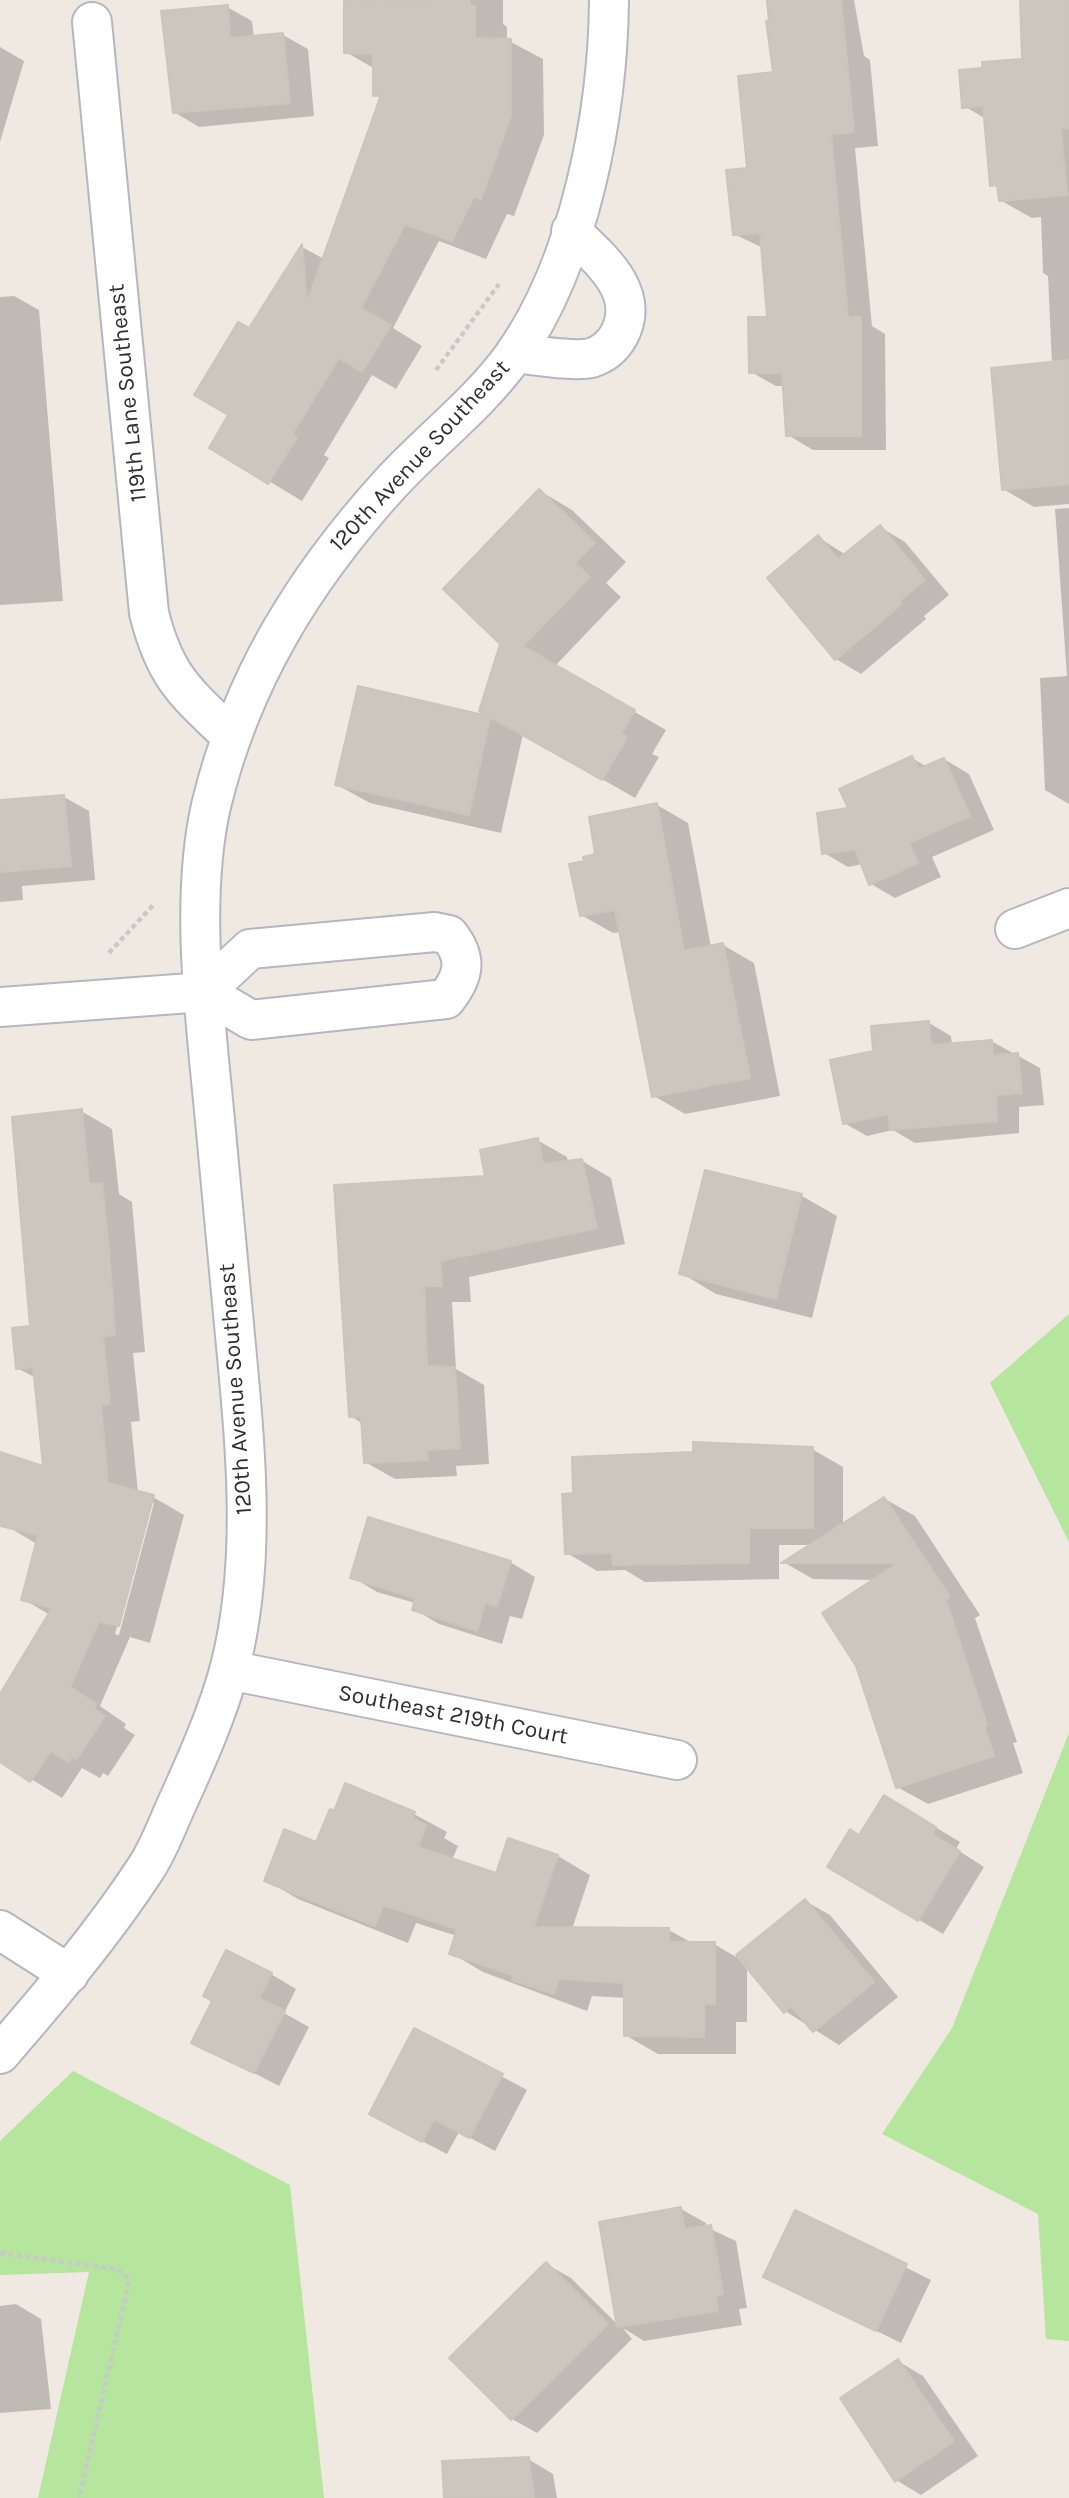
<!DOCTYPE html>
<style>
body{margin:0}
canvas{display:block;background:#efe9e1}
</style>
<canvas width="1069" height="2498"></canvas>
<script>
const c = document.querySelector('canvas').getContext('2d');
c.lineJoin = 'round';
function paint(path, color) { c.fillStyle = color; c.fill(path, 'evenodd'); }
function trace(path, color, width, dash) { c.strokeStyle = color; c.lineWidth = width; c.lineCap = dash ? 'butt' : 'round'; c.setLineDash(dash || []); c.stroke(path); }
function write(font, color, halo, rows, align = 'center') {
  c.font = font + ' Karla,sans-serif'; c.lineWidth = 5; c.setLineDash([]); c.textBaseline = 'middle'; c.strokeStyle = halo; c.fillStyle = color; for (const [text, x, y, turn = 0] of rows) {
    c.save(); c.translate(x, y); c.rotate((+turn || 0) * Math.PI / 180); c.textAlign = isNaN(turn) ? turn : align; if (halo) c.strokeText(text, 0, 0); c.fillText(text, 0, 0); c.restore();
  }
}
paint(new Path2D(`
 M 1069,1314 L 1069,1542 L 990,1383 Z
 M 1069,1733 L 1069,2341 L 1046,2339 L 1038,2214 L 882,2134 L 952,2028 Z
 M 73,2071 L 290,2185 L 324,2498 L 38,2498 L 89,2272 L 0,2275 L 0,2141 Z`), '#b6e59e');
paint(new Path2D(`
 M 376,0 L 503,0 L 503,24 L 507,27 L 507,40 L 543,59 L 544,135 L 514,216 L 507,214 L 486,259 L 439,241 L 393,328 L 422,346 L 396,389 L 372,375 L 324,455 L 329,458 L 302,501 L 212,447 L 231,415 L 249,330 L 302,247 L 324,259 L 381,98 L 375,95 L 375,69 L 346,52 Z
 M 766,0 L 854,0 L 864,56 L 870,60 L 878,146 L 855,148 L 872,326 L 885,334 L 886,450 L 813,450 L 788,435 L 785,386 L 776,386 L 751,372 L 769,319 L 763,248 L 734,234 L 775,74 Z
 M 1022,0 L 1069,0 L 1069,504 L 1034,507 L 1003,489 L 1052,364 L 1048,276 L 1043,273 L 1041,217 L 1032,218 L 1000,200 L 999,189 L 992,184 L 986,119 L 964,106 L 984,69 L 1024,60 Z
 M 227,7 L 252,21 L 254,38 L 283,35 L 308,49 L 314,116 L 199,127 L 174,112 Z
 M 0,47 L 24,61 L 0,142 Z
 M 14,296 L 39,310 L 63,601 L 0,605 L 0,297 Z
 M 540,491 L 572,510 L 626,562 L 606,583 L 621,597 L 555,666 L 666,730 L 652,754 L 659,757 L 635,798 L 523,734 L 501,833 L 370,803 L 337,785 L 359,688 L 496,720 L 502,644 Z
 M 1069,508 L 1069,804 L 1045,790 L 1040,678 L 1067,676 L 1055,509 Z
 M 880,527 L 905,542 L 949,595 L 924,616 L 926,619 L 861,674 L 836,659 L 818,537 L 846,555 Z
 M 912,758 L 927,767 L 944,759 L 969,774 L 994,830 L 932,857 L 941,877 L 895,898 L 871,884 L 863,864 L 848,867 L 824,853 L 850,810 Z
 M 64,797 L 89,811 L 95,880 L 22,886 L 23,900 L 0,902 L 0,802 Z
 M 657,805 L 688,823 L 711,947 L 723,945 L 754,963 L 780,1096 L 685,1114 L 654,1096 L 621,932 L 613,933 L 581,915 L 586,862 Z
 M 929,1023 L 951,1036 L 952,1045 L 991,1041 L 1040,1068 L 1044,1105 L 1019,1107 L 1019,1133 L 915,1143 L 893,1130 L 867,1136 L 844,1123 L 875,1052 Z
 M 81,1111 L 112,1129 L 119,1194 L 132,1202 L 145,1352 L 133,1353 L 140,1421 L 131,1422 L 138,1493 L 153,1497 L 184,1515 L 150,1643 L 130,1637 L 100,1706 L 126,1724 L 124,1728 L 135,1735 L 108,1776 L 103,1773 L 100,1778 L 82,1768 L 62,1798 L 0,1760 L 0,1698 L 50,1615 L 23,1599 L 37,1544 L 0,1522 L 45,1469 L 36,1378 L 17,1368 L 32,1327 ZM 150,1503 L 154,1503 L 119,1635 L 115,1634 Z
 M 537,1140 L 567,1157 L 568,1163 L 582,1161 L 611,1178 L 625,1244 L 469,1277 L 471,1302 L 452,1302 L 456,1369 L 484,1385 L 489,1464 L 456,1466 L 457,1476 L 395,1479 L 365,1462 L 363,1424 L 351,1416 L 336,1187 L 487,1177 Z
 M 802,1196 L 837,1216 L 812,1318 L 716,1294 L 681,1273 Z
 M 812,1449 L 843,1467 L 843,1525 L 885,1499 L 915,1516 L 980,1615 L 975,1618 L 1017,1742 L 1013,1743 L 1023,1773 L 928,1804 L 897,1787 L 876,1580 L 813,1579 L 785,1563 L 812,1545 L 779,1545 L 779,1579 L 645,1582 L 625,1570 L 597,1571 L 567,1553 Z
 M 510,1562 L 535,1577 L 522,1619 L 510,1616 L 502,1644 L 439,1624 L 414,1609 L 415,1603 L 377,1592 L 352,1577 Z
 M 909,1811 L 960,1842 L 956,1849 L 984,1867 L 943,1934 L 829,1867 L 860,1837 Z
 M 414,1814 L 447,1832 L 444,1838 L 458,1846 L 452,1860 L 497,1875 L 558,1856 L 590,1875 L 572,1929 L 669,1930 L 694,1944 L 714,1944 L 736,1957 L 805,1901 L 830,1915 L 898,1997 L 839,2045 L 785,2011 L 747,1965 L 747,2022 L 736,2022 L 736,2054 L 658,2054 L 625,2035 L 626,1998 L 592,1996 L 587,2011 L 483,1972 L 451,1953 L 457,1936 L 416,1923 L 408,1943 L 298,1899 L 266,1880 L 317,1845 Z
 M 271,1974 L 296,1989 L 284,2013 L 309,2027 L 279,2086 L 194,2042 Z
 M 415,2030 L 527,2090 L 495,2151 L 459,2132 L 447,2154 L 396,2128 Z
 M 681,2209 L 706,2223 L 706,2227 L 736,2241 L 747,2308 L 739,2309 L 742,2325 L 644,2341 L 623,2328 L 632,2339 L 537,2433 L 512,2419 L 451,2358 L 546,2264 L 571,2278 L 619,2326 Z
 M 795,2212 L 931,2280 L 901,2343 L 765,2276 Z
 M 16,2304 L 41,2319 L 51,2409 L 0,2413 L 0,2306 Z
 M 898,2361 L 923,2376 L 978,2456 L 921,2495 L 896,2480 L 850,2414 Z
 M 528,2459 L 553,2474 L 557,2498 L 446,2498 Z`), '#0003');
const building = new Path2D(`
 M 470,0 L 470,6 L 475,6 L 475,38 L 511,39 L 511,116 L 481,199 L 474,197 L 452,241 L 405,224 L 361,308 L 391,325 L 362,372 L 339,358 L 292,434 L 297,437 L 268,484 L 209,448 L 228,415 L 194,395 L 238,322 L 249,328 L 302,244 L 307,302 L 381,95 L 373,96 L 373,54 L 344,53 L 344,1 Z
 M 767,0 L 841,0 L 854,132 L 831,134 L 848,317 L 861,317 L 861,436 L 786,436 L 782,373 L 749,373 L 748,317 L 767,317 L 760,233 L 733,235 L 726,170 L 747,168 L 738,76 L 773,72 L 766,21 L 769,20 Z
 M 1020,0 L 1069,0 L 1069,128 L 1061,129 L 1067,195 L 999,201 L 997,185 L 990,186 L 983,106 L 962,108 L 959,70 L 982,68 L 982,62 L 1022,59 Z
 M 228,5 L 230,38 L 283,33 L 290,103 L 173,113 L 161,11 Z
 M 1069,360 L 1069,484 L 1002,490 L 991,368 Z
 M 539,489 L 595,543 L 575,563 L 590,577 L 523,646 L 635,710 L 621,733 L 627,737 L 602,780 L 490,717 L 469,815 L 335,785 L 358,686 L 488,716 L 479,711 L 500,644 L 443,589 Z
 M 880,525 L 925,580 L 900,601 L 902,604 L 835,660 L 767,578 L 818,535 L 838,559 Z
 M 912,756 L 918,769 L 944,758 L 970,816 L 909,843 L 918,863 L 869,885 L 855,849 L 822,854 L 817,813 L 848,808 L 839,789 Z
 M 64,795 L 71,866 L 0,872 L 0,800 Z
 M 657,803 L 684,951 L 723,943 L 750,1078 L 652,1097 L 615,910 L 580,916 L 569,864 L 584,861 L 583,857 L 595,854 L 589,817 Z
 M 929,1021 L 931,1045 L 992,1040 L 993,1055 L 1018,1053 L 1022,1093 L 996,1095 L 997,1121 L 890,1130 L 889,1114 L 843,1124 L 830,1060 L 873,1051 L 871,1026 Z
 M 82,1109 L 89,1184 L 102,1183 L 109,1250 L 115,1335 L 103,1336 L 110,1404 L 101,1405 L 108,1483 L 154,1495 L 119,1626 L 99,1621 L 70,1687 L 96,1704 L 94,1709 L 105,1716 L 76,1760 L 72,1757 L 68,1762 L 51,1751 L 30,1782 L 0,1762 L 0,1694 L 52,1608 L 21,1600 L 38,1535 L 0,1526 L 0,1452 L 43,1466 L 33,1367 L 16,1369 L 12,1328 L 30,1326 L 12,1117 Z
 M 538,1138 L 543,1164 L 582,1159 L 597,1228 L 440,1261 L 442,1286 L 424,1286 L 427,1366 L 455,1367 L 460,1448 L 427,1450 L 428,1460 L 364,1463 L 361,1417 L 349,1417 L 334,1185 L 485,1176 L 480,1150 Z
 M 705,1170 L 802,1194 L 776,1299 L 679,1274 Z
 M 693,1442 L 813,1447 L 813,1528 L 749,1528 L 749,1563 L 613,1565 L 612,1553 L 565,1554 L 562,1494 L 573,1493 L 572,1457 L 693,1452 Z
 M 884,1497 L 950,1597 L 946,1600 L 987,1725 L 984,1726 L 994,1756 L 896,1788 L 856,1666 L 822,1613 L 898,1563 L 781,1563 Z
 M 368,1517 L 511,1561 L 497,1606 L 485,1603 L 477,1631 L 412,1610 L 415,1598 L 350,1578 Z
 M 345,1783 L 415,1812 L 412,1819 L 426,1825 L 418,1847 L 496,1873 L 508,1838 L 558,1855 L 534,1927 L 669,1928 L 669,1942 L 715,1942 L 715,2004 L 704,2004 L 704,2037 L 624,2036 L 624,1983 L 559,1979 L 554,1994 L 512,1980 L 513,1975 L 449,1954 L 457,1929 L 383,1905 L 375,1926 L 264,1881 L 284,1829 L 316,1842 L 330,1809 L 334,1811 Z
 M 884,1795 L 936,1827 L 932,1834 L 960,1851 L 918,1921 L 827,1867 L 850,1829 L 859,1835 Z
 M 805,1899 L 874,1982 L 813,2032 L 791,2006 L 784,2013 L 736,1955 Z
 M 226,1950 L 272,1973 L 259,1998 L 285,2011 L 254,2073 L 191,2043 L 212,2001 L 203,1996 Z
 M 414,2028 L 503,2074 L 469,2138 L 434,2119 L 422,2142 L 369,2114 Z
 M 681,2207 L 685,2229 L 711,2225 L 723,2294 L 715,2295 L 718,2311 L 617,2327 L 599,2222 Z
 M 795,2210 L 907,2264 L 876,2331 L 763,2277 Z
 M 546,2262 L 608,2324 L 511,2420 L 449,2358 Z
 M 898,2359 L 954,2441 L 895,2482 L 840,2398 Z
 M 529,2457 L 534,2498 L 444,2498 L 442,2461 Z`);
paint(building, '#cbc7bf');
trace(building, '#cbc5ba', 2);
const minor = new Path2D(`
 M 92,22 L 149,613 C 165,677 185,692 231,736
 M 515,353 C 535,355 573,362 591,358 C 604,354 613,346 619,335 C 642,292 599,258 571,231
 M 1015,929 L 1069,908
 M 435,932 L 449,935 C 468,959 464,976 446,999 L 251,1020 L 204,992 L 250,949 Z
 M 0,1007 L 204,992
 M 229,1670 L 677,1760
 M 0,1930 L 69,1974
 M 0,2054 C 51,1995 103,1934 146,1868 C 160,1847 169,1820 180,1797 C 198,1757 217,1714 229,1671 C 257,1565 246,1453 236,1346 C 229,1271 222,1196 215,1121 C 206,1023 189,903 211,806 C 241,681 303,580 389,485 C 430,440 478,405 514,355 C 580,261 608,113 609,0`);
trace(minor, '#b4b7c1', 42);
trace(new Path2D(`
 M 436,370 L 499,284
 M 109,953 L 155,903
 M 0,2253 L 116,2269 L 128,2278 L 128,2287 L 79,2498`), '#c9c9c9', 4.5, [5, 3.5]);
trace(minor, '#fff', 38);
write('23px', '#2e2e2e', '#fff', [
 ["119th Lane Southeast",128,393,-96],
 ["120th Avenue Southeast",420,456,-47],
 ["120th Avenue Southeast",236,1389,-94],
 ["Southeast 219th Court",453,1715,11]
]);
</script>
